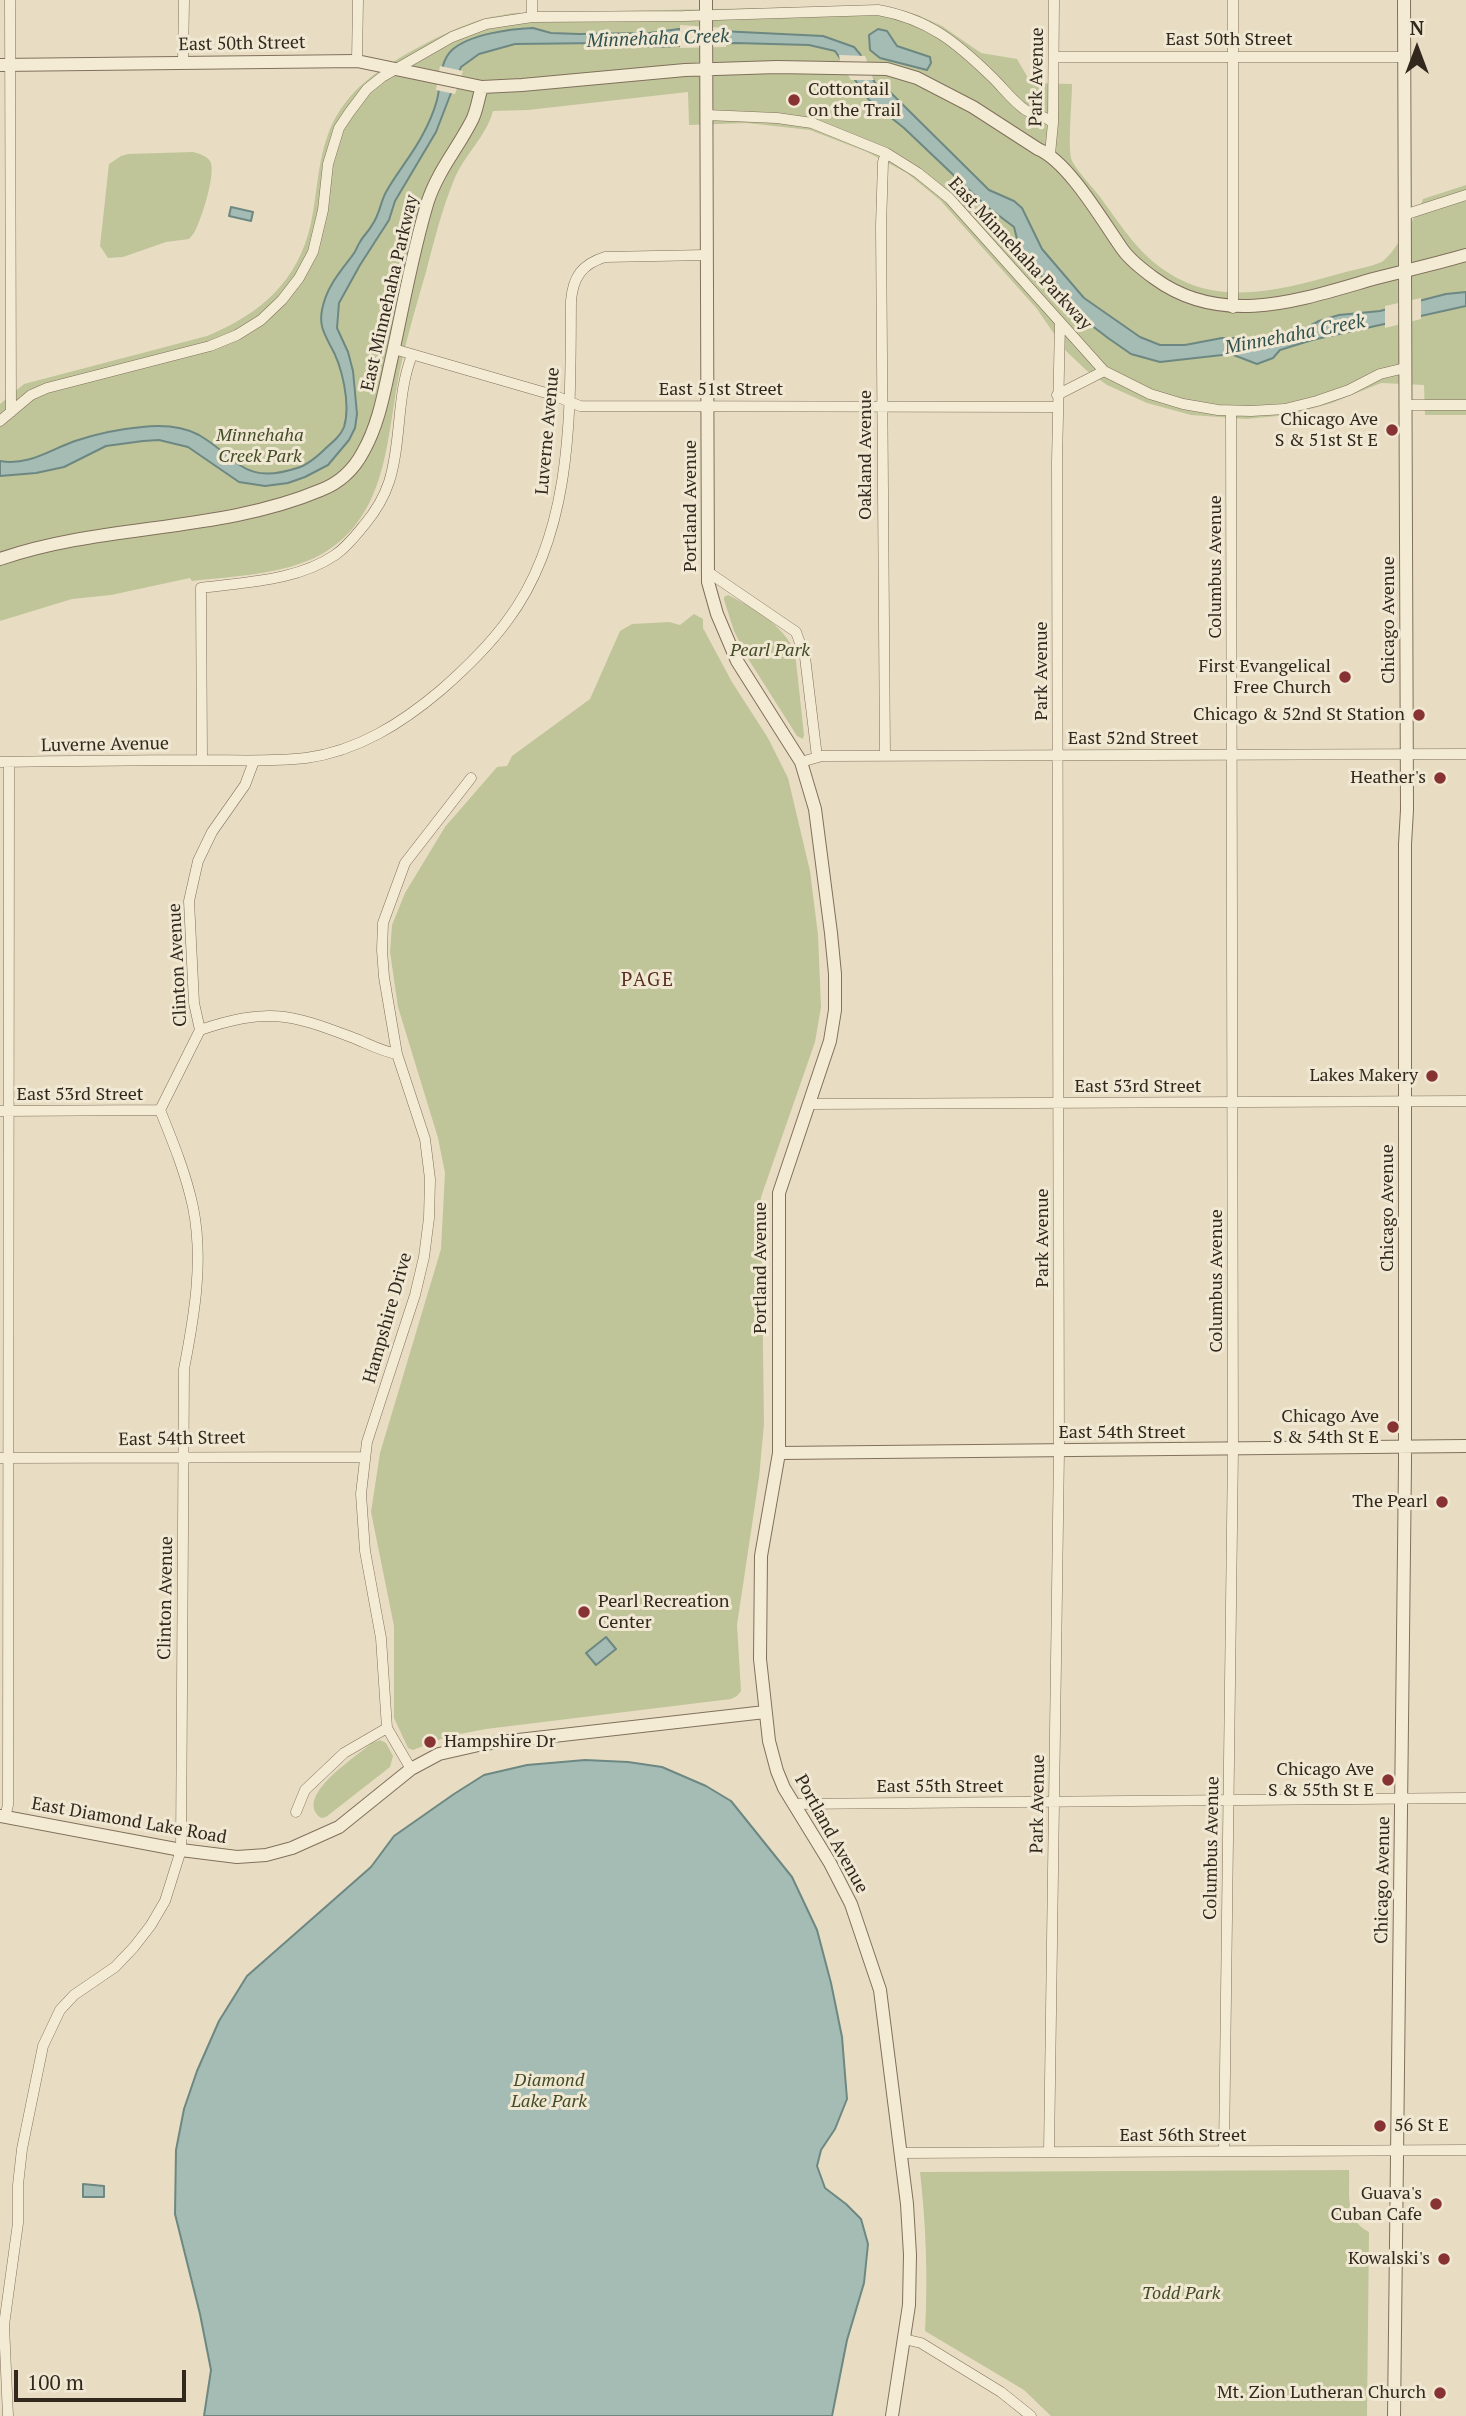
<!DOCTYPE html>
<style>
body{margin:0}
#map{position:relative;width:1466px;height:2416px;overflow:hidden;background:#e8ddc3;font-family:"PT Serif",serif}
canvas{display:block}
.north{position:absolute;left:1382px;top:14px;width:70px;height:70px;-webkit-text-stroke:5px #f0e8d2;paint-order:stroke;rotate:0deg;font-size:19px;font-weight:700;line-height:28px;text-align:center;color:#32281e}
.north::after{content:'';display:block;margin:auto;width:24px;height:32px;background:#32281e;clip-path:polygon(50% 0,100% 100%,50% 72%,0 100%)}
.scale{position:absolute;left:14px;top:2370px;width:172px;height:32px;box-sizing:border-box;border:4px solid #32281e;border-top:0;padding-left:9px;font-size:21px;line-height:24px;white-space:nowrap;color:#32281e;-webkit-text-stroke:5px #f0e8d2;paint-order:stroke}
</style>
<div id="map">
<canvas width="1466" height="2416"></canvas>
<div class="north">N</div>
<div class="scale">100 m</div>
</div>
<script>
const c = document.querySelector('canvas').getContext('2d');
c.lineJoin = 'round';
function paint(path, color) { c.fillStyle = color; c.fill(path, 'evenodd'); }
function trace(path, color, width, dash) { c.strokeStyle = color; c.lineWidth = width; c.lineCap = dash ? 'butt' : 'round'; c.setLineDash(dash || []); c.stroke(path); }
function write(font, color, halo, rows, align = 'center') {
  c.font = font + ' "PT Serif",serif'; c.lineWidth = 6; c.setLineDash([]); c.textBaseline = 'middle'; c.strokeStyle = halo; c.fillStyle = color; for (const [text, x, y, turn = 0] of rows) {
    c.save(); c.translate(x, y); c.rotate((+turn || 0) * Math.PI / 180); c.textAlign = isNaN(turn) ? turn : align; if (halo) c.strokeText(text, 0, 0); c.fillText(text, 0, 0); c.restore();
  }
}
paint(new Path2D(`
 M 865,6 L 897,9 L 918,15 L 942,26 L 981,53 L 1017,59 L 1031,83 L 1072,84 C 1072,103 1068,140 1071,158 C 1074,169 1096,190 1103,201 C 1122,227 1139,254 1167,272 C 1221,308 1284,289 1342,273 C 1352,270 1375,266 1383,261 C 1395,252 1418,213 1423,199 L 1466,185 L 1466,415 L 1425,415 L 1424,385 L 1381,383 L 1332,403 L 1288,415 L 1246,419 L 1191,415 L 1147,403 L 1107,385 L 1086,370 L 1066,351 L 1037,309 L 940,200 L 907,173 L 867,152 L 810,130 L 747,123 L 689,125 L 688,92 L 528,110 L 493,111 C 486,137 464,155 454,180 C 442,209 434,241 426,272 C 417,303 408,333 401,365 C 386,432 391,514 322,554 C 284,575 234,576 192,581 L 190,578 L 111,595 L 72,599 L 0,621 L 0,404 L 24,384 L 207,336 C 260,314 298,282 311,223 C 318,190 317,162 330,129 C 337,112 351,93 365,82 C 390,60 451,28 483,19 C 493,16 504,15 514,13 Z
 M 193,152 C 200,154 208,156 211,163 C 215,177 201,221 194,233 L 189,239 L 166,242 L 123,257 L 108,258 L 100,246 L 109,164 L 121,156 L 128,154 Z
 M 728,595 C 754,608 783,625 795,652 L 804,735 L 803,739 L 797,736 L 747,657 L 734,631 L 724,600 L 724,597 Z
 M 694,614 L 703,619 L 703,628 L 732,682 L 768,738 L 788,778 L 810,871 L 818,935 L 821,1007 L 815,1042 L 761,1197 L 764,1424 L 759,1478 L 737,1625 L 741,1691 L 737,1696 L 731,1699 L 486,1729 L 449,1736 L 413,1750 L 408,1748 L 394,1718 L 394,1626 L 371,1512 L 380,1453 L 441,1249 L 445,1173 L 438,1138 L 398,1007 L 390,952 L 392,925 L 405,893 L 445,827 L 497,767 L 507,766 L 512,756 L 590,699 L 620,631 L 632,624 L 669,622 L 680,625 Z
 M 380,1740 L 386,1743 L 393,1756 L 390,1767 L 326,1817 L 321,1818 C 292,1797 357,1756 372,1743 Z
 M 1349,2170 C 1350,2195 1344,2219 1369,2232 L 1367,2416 L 1051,2416 L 1024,2390 L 925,2331 C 928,2277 926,2225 920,2172 Z`), '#bfc599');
const water = new Path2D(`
 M 533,28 L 551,33 L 579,34 L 649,33 L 679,29 L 823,36 L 854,47 L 860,54 L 875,83 L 890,92 L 989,190 L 1014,201 L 1022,208 L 1042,249 L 1084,298 L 1140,337 L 1160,345 L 1185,345 L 1222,338 L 1256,338 L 1304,329 L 1319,321 L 1339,315 L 1380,311 L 1446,294 L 1466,292 L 1466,306 L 1312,340 L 1280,350 L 1273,358 L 1257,364 L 1231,354 L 1160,362 L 1131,354 L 1108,338 L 1070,309 L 1030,263 L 1018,243 L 1014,227 L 986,206 L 904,128 L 869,100 L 835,51 L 809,45 L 736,43 L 656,47 L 600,43 L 515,44 L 479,54 L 461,67 L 436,132 L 395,201 L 389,220 L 360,265 L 339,303 L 337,328 L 348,352 L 353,371 L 357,414 L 355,428 L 349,440 L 328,465 L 305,477 L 288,483 L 265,486 L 239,482 L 188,447 L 159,440 L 143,441 L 106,446 L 64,467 L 36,473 L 0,476 L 0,461 C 29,466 49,450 75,441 C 96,434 119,429 142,427 C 160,425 182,426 199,435 C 237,457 243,486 297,468 C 308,465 319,455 327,447 C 334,441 341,435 344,427 C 351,404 342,365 330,345 C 324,333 319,325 322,310 C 326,288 339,273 352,256 C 356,252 357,246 360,242 C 363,236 369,231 372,225 C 380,214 380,203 386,192 C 397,172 413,154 423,134 C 429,123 434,111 437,100 C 441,84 439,62 452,50 C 470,34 510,29 533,28 Z
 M 878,29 L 887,31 L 897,46 L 930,57 L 931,63 L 927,70 L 880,58 L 870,50 L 869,35 Z
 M 231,207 L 253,212 L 251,221 L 229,216 Z
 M 606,1637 L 616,1649 L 596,1665 L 586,1653 Z
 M 585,1760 L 628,1762 L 662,1767 L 706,1786 L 731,1801 L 792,1877 L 817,1930 L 831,1983 L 842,2037 L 847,2099 L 835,2129 L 821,2150 L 817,2166 L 825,2188 L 846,2204 L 861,2219 L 868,2244 L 864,2283 L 847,2340 L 832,2416 L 204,2416 L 211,2370 L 200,2314 L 175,2214 L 176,2150 L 184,2109 L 197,2071 L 219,2021 L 247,1976 L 371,1867 L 394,1836 L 454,1794 L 484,1775 L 527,1765 Z
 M 83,2184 L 104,2186 L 104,2197 L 83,2197 Z`);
paint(water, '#a5bcb5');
trace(water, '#6d8882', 2);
paint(new Path2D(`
 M 680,25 L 727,28 L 726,47 L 680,48 Z
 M 839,55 L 865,56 L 874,80 L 851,80 L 840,61 Z
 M 440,66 L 463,71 L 455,94 L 436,90 Z
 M 1421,298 L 1421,319 L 1385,328 L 1385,306 Z`), '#e8ddc3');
const minor = new Path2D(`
 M 10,0 L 11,412
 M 1233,0 L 1233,308
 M 532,17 L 532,0
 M 1055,57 L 1404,57
 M 357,61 L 358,0
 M 183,63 L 184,0
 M 706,115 L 777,118 L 812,123 L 886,153 L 918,173 L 949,198 L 1104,371 L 1150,394 L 1183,404 L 1218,410 L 1251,411 L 1285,409 L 1317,401 L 1349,390 L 1380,374 L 1405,368
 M 1050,154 L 1053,123 L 1054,0
 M 1404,215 L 1466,195
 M 394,349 L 553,395 L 580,406 L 1057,407
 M 1057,395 L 1104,371
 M 1406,405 L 1466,405
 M 0,421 L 31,395 L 47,388 L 210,346 L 237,335 L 261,320 L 282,300 L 299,278 L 313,252 L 323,210 L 328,164 L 339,128 L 349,113 L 367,89 L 382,77 L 452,37 L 486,24 L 532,17 L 684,16 L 878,10 C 929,19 957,43 993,78 C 1003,88 1012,100 1024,109 C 1033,115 1045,115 1053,123
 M 708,572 L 796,632 L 805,657 L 817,757
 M 885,756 L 881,226 L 883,162 L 886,153
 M 202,760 L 201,588 C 245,582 297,581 335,555 C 347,547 356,535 365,524 C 375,512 384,497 389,482 C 402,441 396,396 412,355
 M 0,762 C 67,761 134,760 201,760 C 236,760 271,762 306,758 C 358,751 402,723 441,690 C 465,669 488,647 507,621 C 575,531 570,408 571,301 C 573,277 582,264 605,257 L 706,255
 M 801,762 L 822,756 L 1466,754
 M 200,1030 C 266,1008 289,1013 351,1037 C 367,1043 380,1051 397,1054
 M 810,1104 L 1466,1101
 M 0,1111 L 160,1110
 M 0,1458 L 364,1457
 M 411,1769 L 387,1728 L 381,1638 L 365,1551 L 361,1494 L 367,1442 L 415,1295 L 424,1257 L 429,1218 L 430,1179 L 425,1139 L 397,1054 L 384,977 L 382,950 L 383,923 L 405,863 L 471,778
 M 793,1804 L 1466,1798
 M 296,1812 L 305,1790 L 344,1753 L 387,1728
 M 5,1817 L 8,1805 L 9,762
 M 1224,2151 L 1233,1449 L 1231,411
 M 1049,2152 L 1059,1451 L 1057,462 L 1060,323
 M 901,2153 L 1466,2150
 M 904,2339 L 921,2343 L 939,2354 L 1001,2392 L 1031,2416
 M 8,2416 L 4,2325 L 18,2223 L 18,2185 L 22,2149 L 43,2046 L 60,2010 L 74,1995 L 115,1967 L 134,1947 L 151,1925 L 165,1901 L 181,1850 L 184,1369 C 194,1317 204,1261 193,1207 C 186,1174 173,1142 160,1110 L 200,1030 L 194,1003 L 189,901 L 198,861 L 212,832 L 245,785 L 254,761`);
const tertiary = new Path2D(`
 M 706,0 L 708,582 L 717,614 L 737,661 L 801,762 L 815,809 L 831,933 L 835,974 L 835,1010 L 830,1041 L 779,1193 L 779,1453 L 761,1556 L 760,1659 L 769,1741 L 777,1771 L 784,1788 L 830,1863 L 851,1904 L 880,1990 L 907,2204 L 910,2255 L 909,2305 L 892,2416
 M 0,65 L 357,61 L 482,87 L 522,85 L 685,70 L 777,67 L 887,69 L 917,78 L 973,107 L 1038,149 C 1069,162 1103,222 1123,250 C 1131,261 1143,270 1154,278 C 1222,328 1300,300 1373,279 C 1404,271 1435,264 1466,255
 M 0,559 C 104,523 219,533 321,490 C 339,483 354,469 363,452 C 379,424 384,392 391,361 C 403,308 412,253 428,201 C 438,171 457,149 471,122 C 477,112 478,98 482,87
 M 779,1453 L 1466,1446
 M 0,1816 L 181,1850 L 237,1857 L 266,1855 L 292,1848 L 339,1827 L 411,1769 L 439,1754 L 483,1744 L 765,1712
 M 1394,2416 L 1405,1463 L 1405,844 L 1407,810 L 1404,0`);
trace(minor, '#80705c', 11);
trace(tertiary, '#80705c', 14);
trace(minor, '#f4ebd5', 10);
trace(tertiary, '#f4ebd5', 12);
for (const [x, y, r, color] of [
 [794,100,7,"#833"],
 [1392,430,7,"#833"],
 [1345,677,7,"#833"],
 [1419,715,7,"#833"],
 [1440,778,7,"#833"],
 [1432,1076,7,"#833"],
 [1393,1427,7,"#833"],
 [1442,1502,7,"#833"],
 [584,1612,7,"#833"],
 [430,1742,7,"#833"],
 [1388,1780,7,"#833"],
 [1380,2126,7,"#833"],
 [1436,2204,7,"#833"],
 [1444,2259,7,"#833"],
 [1440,2393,7,"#833"]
]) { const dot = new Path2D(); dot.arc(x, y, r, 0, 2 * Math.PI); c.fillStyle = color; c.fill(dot); trace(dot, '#f0e8d2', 2.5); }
write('18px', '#32281e', '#f0e8d2', [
 ["East 50th Street",1229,40],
 ["East 50th Street",242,44,-1],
 ["Park Avenue",1037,77,-89],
 ["East Minnehaha Parkway",1020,254,47],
 ["East Minnehaha Parkway",390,293,-77],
 ["East 51st Street",721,390],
 ["Luverne Avenue",548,431,-85],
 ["Oakland Avenue",866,455,-90],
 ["Portland Avenue",691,506,-90],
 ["Columbus Avenue",1216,567,-90],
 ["Chicago Avenue",1389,620,-90],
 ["Park Avenue",1042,671,-90],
 ["East 52nd Street",1133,739],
 ["Luverne Avenue",105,745,-1],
 ["Clinton Avenue",178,965,-93],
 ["East 53rd Street",1138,1087],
 ["East 53rd Street",80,1095],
 ["Chicago Avenue",1388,1208,-90],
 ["Park Avenue",1043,1238,-90],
 ["Portland Avenue",761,1268,-90],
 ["Columbus Avenue",1217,1281,-90],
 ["Hampshire Drive",388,1318,-74],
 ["East 54th Street",1122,1433],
 ["East 54th Street",182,1439,-1],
 ["Clinton Avenue",166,1598,-89],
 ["East 55th Street",940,1787],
 ["Park Avenue",1038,1804,-89],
 ["East Diamond Lake Road",129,1821,10],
 ["Portland Avenue",831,1834,61],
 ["Columbus Avenue",1212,1848,-89],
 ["Chicago Avenue",1383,1880,-89],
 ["East 56th Street",1183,2136]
]);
write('18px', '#32281e', '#f0e8d2', [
 ["Cottontail",808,90,"left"],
 ["on the Trail",808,111,"left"],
 ["Chicago Ave",1378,420],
 ["S & 51st St E",1378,441],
 ["First Evangelical",1331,667],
 ["Free Church",1331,688],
 ["Chicago & 52nd St Station",1405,715],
 ["Heather's",1426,778],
 ["Lakes Makery",1418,1076],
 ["Chicago Ave",1379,1417],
 ["S & 54th St E",1379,1438],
 ["The Pearl",1428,1502],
 ["Pearl Recreation",598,1602,"left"],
 ["Center",598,1623,"left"],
 ["Hampshire Dr",444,1742,"left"],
 ["Chicago Ave",1374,1770],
 ["S & 55th St E",1374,1791],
 ["56 St E",1394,2126,"left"],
 ["Guava's",1422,2194],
 ["Cuban Cafe",1422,2215],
 ["Kowalski's",1430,2259],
 ["Mt. Zion Lutheran Church",1426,2393]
], 'right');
write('italic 18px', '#424c27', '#f0e8d2', [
 ["Minnehaha",260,436],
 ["Creek Park",260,457],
 ["Pearl Park",770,651],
 ["Diamond",549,2081],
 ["Lake Park",549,2102],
 ["Todd Park",1181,2294]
]);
write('italic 19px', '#2f504e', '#f0e8d2', [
 ["Minnehaha Creek",658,39,-2],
 ["Minnehaha Creek",1295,335,-11]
]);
c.letterSpacing = '2px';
write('19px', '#592f23', '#f0e8d2', [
 ["PAGE",648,981]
]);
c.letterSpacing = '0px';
</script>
